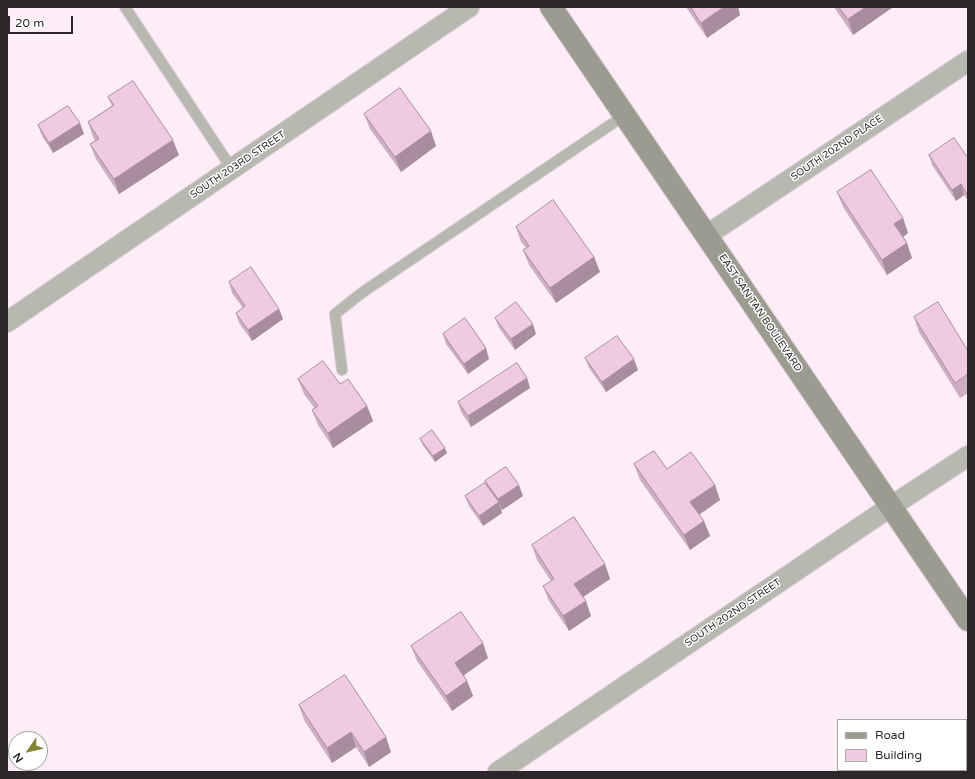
<!DOCTYPE html>
<style>
body{margin:0}
#map{position:relative;width:975px;height:779px;overflow:hidden;background:#fdedf7;font-family:"Varela Round",sans-serif}
canvas{display:block}
.frame{position:absolute;inset:0;border:8px solid #2d262a;pointer-events:none}
.legend{position:absolute;left:837px;top:719px;width:130px;height:52px;box-sizing:border-box;background:#fff;border:1px solid #aba8aa;margin:0;padding:5px 7px;list-style:none;font-size:12px;color:#2d262a}
.legend li{display:flex;align-items:center;gap:8px;height:20px}
.legend b{width:20px;border:1px solid #aba8aa}
.north{position:absolute;left:8px;top:731px;width:40px;height:40px;box-sizing:border-box;background:#fff;border:1px solid #aba8aa;border-radius:50%;rotate:236deg;font-size:11px;font-weight:700;line-height:16px;text-align:center;color:#2d262a}
.north::after{content:'';display:block;margin:auto;width:14px;height:18px;background:#84852f;clip-path:polygon(50% 0,100% 100%,50% 72%,0 100%)}
.scale{position:absolute;left:8px;top:16px;width:65px;height:18px;box-sizing:border-box;border:2px solid #2d262a;border-top:0;padding-left:5px;font-size:12px;line-height:14px;white-space:nowrap;color:#2d262a;-webkit-text-stroke:3px #fff;paint-order:stroke}
</style>
<div id="map">
<canvas width="975" height="779"></canvas>
<div class="frame"></div>
<ul class="legend">
<li><b style="height:5px;background:#9b9c8f"></b>Road</li>
<li><b style="height:11px;background:#f0cae1"></b>Building</li>
</ul>
<div class="north">N</div>
<div class="scale">20 m</div>
</div>
<script>
const c = document.querySelector('canvas').getContext('2d');
c.lineJoin = 'round';
function trace(path, color, width, dash) { c.strokeStyle = color; c.lineWidth = width; c.lineCap = dash ? 'butt' : 'round'; c.setLineDash(dash || []); c.stroke(path); }
function paint(path, color) { c.fillStyle = color; c.fill(path, 'evenodd'); }
function write(font, color, halo, rows, align = 'center') {
  c.font = font + ' "Varela Round",sans-serif'; c.lineWidth = 3; c.setLineDash([]); c.textBaseline = 'middle'; c.strokeStyle = halo; c.fillStyle = color; for (const [text, x, y, turn = 0] of rows) {
    c.save(); c.translate(x, y); c.rotate((+turn || 0) * Math.PI / 180); c.textAlign = isNaN(turn) ? turn : align; if (halo) c.strokeText(text, 0, 0); c.fillText(text, 0, 0); c.restore();
  }
}
const lane = new Path2D(`
 M 125,7 L 232,169
 M 342,370 L 335,314 L 363,292 L 625,115`);
const street = new Path2D(`
 M 707,235 L 968,61
 M 7,322 L 469,7
 M 498,772 L 890,507 L 968,456`);
const secondary = new Path2D(`
 M 551,7 L 968,620`);
trace(lane, '#d8c9d2', 12);
trace(street, '#d8c9d2', 22);
trace(secondary, '#d8c9d2', 24);
trace(lane, '#b7b8af', 10);
trace(street, '#b7b8af', 20);
trace(secondary, '#9b9c8f', 22);
paint(new Path2D(`
 M 686,7 L 738,7 L 740,15 L 707,38 Z
 M 834,7 L 893,7 L 853,35 Z
 M 108,97 L 179,155 L 119,194 L 96,159 L 90,144 L 95,141 L 93,137 L 88,122 L 112,106 Z
 M 364,114 L 436,146 L 401,172 L 370,129 Z
 M 38,125 L 84,134 L 53,153 L 42,136 Z
 M 929,155 L 968,158 L 968,200 L 964,195 L 956,201 L 932,165 Z
 M 837,192 L 903,218 L 908,233 L 903,237 L 912,258 L 887,275 L 843,207 Z
 M 516,227 L 594,257 L 600,272 L 556,303 L 529,265 L 523,250 L 526,248 L 521,242 Z
 M 229,282 L 279,309 L 283,319 L 252,341 L 239,323 L 236,313 L 243,308 L 232,293 Z
 M 914,317 L 968,351 L 968,393 L 960,398 L 919,332 Z
 M 495,318 L 536,334 L 515,350 L 499,328 Z
 M 443,334 L 489,359 L 468,374 L 446,344 Z
 M 585,358 L 638,370 L 606,392 L 589,368 Z
 M 527,378 L 530,388 L 471,427 L 461,412 L 458,402 Z
 M 298,379 L 340,384 L 367,406 L 373,421 L 333,448 L 318,425 L 312,410 L 315,409 L 304,394 Z
 M 420,439 L 447,453 L 435,462 L 422,444 Z
 M 634,464 L 667,469 L 715,485 L 720,500 L 699,514 L 704,521 L 710,536 L 690,550 L 640,480 Z
 M 485,481 L 523,496 L 502,510 L 500,507 L 502,513 L 483,526 L 469,506 L 465,496 L 487,486 Z
 M 532,545 L 605,564 L 610,579 L 583,597 L 591,616 L 569,631 L 549,601 L 543,586 L 551,581 L 537,560 Z
 M 411,646 L 488,658 L 464,675 L 467,681 L 473,696 L 452,711 L 417,661 Z
 M 299,705 L 391,752 L 369,767 L 356,747 L 332,763 L 304,720 Z`), '#ceaec2');
paint(new Path2D(`
 M 724,7 L 738,7 L 740,15 L 707,38 L 701,23 Z
 M 866,7 L 893,7 L 853,35 L 848,19 Z
 M 80,123 L 84,134 L 53,153 L 49,143 Z
 M 431,131 L 436,146 L 401,172 L 395,157 Z
 M 173,140 L 179,155 L 119,194 L 114,179 Z
 M 961,184 L 964,195 L 956,201 L 952,190 Z
 M 903,218 L 908,233 L 900,239 L 894,224 Z
 M 907,243 L 912,258 L 887,275 L 882,260 Z
 M 594,257 L 600,272 L 556,303 L 550,288 Z
 M 279,309 L 283,319 L 252,341 L 248,330 Z
 M 533,324 L 536,334 L 515,350 L 511,339 Z
 M 486,348 L 489,359 L 468,374 L 464,364 Z
 M 634,359 L 638,370 L 606,392 L 602,382 Z
 M 527,378 L 530,388 L 471,427 L 468,416 Z
 M 367,406 L 373,421 L 333,448 L 328,433 Z
 M 445,448 L 447,453 L 435,462 L 433,456 Z
 M 519,485 L 523,496 L 502,510 L 498,499 Z
 M 715,485 L 720,500 L 696,517 L 690,502 Z
 M 499,502 L 502,513 L 483,526 L 479,516 Z
 M 704,521 L 710,536 L 690,550 L 684,535 Z
 M 605,564 L 610,579 L 580,599 L 574,584 Z
 M 586,601 L 591,616 L 569,631 L 563,616 Z
 M 483,643 L 488,658 L 460,678 L 455,663 Z
 M 467,681 L 473,696 L 452,711 L 446,696 Z
 M 351,732 L 356,747 L 332,763 L 327,748 Z
 M 386,737 L 391,752 L 369,767 L 364,752 Z`), '#a88d9e');
const building = new Path2D(`
 M 691,7 L 724,7 L 701,23 Z
 M 839,7 L 866,7 L 848,19 Z
 M 133,81 L 173,140 L 114,179 L 90,144 L 99,139 L 88,122 L 114,105 L 108,97 Z
 M 400,88 L 431,131 L 395,157 L 364,114 Z
 M 68,106 L 80,123 L 49,143 L 38,125 Z
 M 954,138 L 968,158 L 968,193 L 967,194 L 961,184 L 952,190 L 929,155 Z
 M 871,170 L 903,218 L 894,224 L 907,243 L 882,260 L 837,192 Z
 M 553,200 L 594,257 L 550,288 L 523,250 L 529,246 L 516,227 Z
 M 251,267 L 279,309 L 248,330 L 236,313 L 245,306 L 229,282 Z
 M 516,302 L 533,324 L 511,339 L 495,318 Z
 M 938,302 L 968,351 L 968,374 L 955,383 L 914,317 Z
 M 465,318 L 486,348 L 464,364 L 443,334 Z
 M 617,336 L 634,359 L 602,382 L 585,358 Z
 M 323,361 L 340,384 L 348,379 L 367,406 L 328,433 L 312,410 L 318,406 L 298,379 Z
 M 517,363 L 527,378 L 468,416 L 458,402 Z
 M 432,430 L 445,448 L 433,456 L 420,439 Z
 M 654,451 L 667,469 L 691,452 L 715,485 L 690,502 L 704,521 L 684,535 L 634,464 Z
 M 506,467 L 519,485 L 498,499 L 485,481 Z
 M 485,483 L 499,502 L 479,516 L 465,496 Z
 M 574,517 L 605,564 L 574,584 L 586,601 L 563,616 L 543,586 L 554,579 L 532,545 Z
 M 461,612 L 483,643 L 455,663 L 467,681 L 446,696 L 411,646 Z
 M 345,675 L 386,737 L 364,752 L 351,732 L 327,748 L 299,705 Z
 M 840,770 L 894,770 L 895,772 L 841,772 Z`);
paint(building, '#f0cae1');
trace(building, '#a88d9e', 1);
write('10px', '#2d262a', '#fff', [
 ["SOUTH 202ND PLACE",837,148,-34],
 ["SOUTH 203RD STREET",238,165,-34],
 ["EAST SAN TAN BOULEVARD",760,313,56],
 ["SOUTH 202ND STREET",733,613,-34]
]);
</script>
